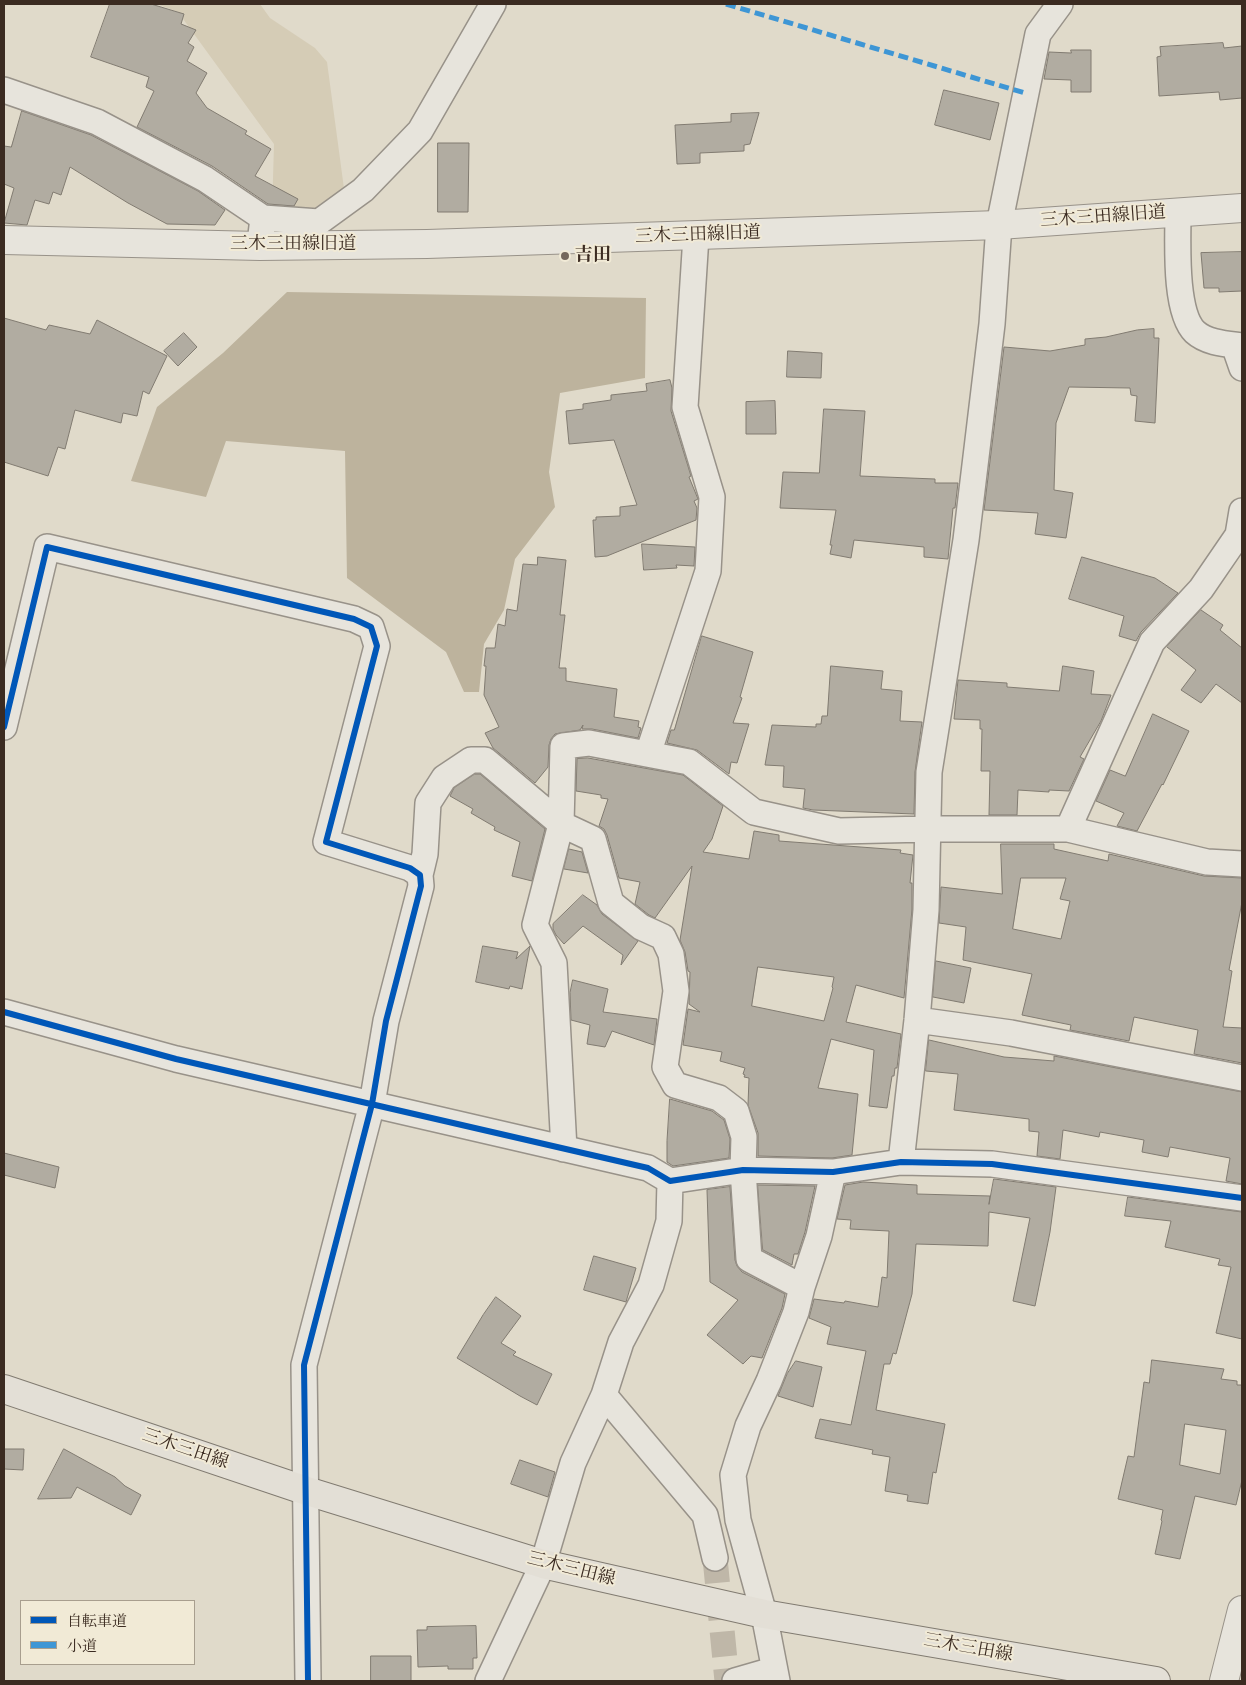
<!DOCTYPE html>
<meta charset="utf-8">
<style>
body{margin:0}
#map{position:relative;width:1246px;height:1685px;overflow:hidden;background:#e0daca;font-family:"IM FELL DW Pica","Noto Serif JP",serif}
canvas{display:block}
.frame{position:absolute;inset:0;border:5px solid #3b2b21;pointer-events:none}
.legend{position:absolute;left:20px;top:1600px;width:175px;height:65px;box-sizing:border-box;background:#f1ead6;border:1px solid #a89e8e;margin:0;padding:6px 9px;list-style:none;font-size:15px;color:#3b2b21}
.legend li{display:flex;align-items:center;gap:10px;height:25px}
.legend b{width:25px;border:1px solid #a89e8e}
</style>
<div id="map">
<canvas width="1246" height="1685"></canvas>
<div class="frame"></div>
<ul class="legend">
<li><b style="height:6px;background:#0057b8"></b>自転車道</li>
<li><b style="height:6px;background:#3e96d5"></b>小道</li>
</ul>
</div>
<script>
const c = document.querySelector('canvas').getContext('2d');
c.lineJoin = 'round';
function paint(path, color) { c.fillStyle = color; c.fill(path, 'evenodd'); }
function trace(path, color, width, dash) { c.strokeStyle = color; c.lineWidth = width; c.lineCap = dash ? 'butt' : 'round'; c.setLineDash(dash || []); c.stroke(path); }
function write(font, color, halo, rows, align = 'center') {
  c.font = font + ' "IM FELL DW Pica","Noto Serif JP",serif'; c.lineWidth = 4; c.setLineDash([]); c.textBaseline = 'middle'; c.strokeStyle = halo; c.fillStyle = color; for (const [text, x, y, turn = 0] of rows) {
    c.save(); c.translate(x, y); c.rotate((+turn || 0) * Math.PI / 180); c.textAlign = isNaN(turn) ? turn : align; if (halo) c.strokeText(text, 0, 0); c.fillText(text, 0, 0); c.restore();
  }
}
paint(new Path2D(`
 M 157,4 L 260,4 L 270,18 L 315,48 L 327,62 L 345,196 L 321,211 L 272,213 L 274,144 L 178,12 Z`), '#d5ccb6');
paint(new Path2D(`
 M 287,292 L 646,298 L 645,378 L 560,393 L 549,472 L 555,507 L 515,559 L 504,610 L 484,644 L 479,692 L 464,692 L 446,652 L 347,578 L 345,451 L 226,441 L 206,497 L 131,481 L 157,407 L 223,353 Z`), '#bdb39d');
const building = new Path2D(`
 M 110,4 L 151,4 L 184,14 L 181,24 L 196,30 L 188,43 L 194,47 L 187,61 L 207,73 L 196,93 L 207,108 L 247,131 L 245,134 L 271,149 L 255,176 L 298,199 L 294,206 L 268,204 L 212,166 L 137,127 L 154,91 L 146,87 L 149,77 L 91,57 Z
 M 1223,43 L 1224,48 L 1242,46 L 1242,98 L 1220,100 L 1219,92 L 1159,96 L 1157,57 L 1161,56 L 1160,47 Z
 M 1071,50 L 1091,50 L 1091,92 L 1071,92 L 1071,80 L 1044,79 L 1049,52 L 1071,53 Z
 M 944,90 L 999,103 L 990,140 L 935,125 Z
 M 22,111 L 91,135 L 198,191 L 225,210 L 215,225 L 167,224 L 128,203 L 70,167 L 61,195 L 53,192 L 49,204 L 35,200 L 27,225 L 4,223 L 14,188 L 4,184 L 4,146 L 11,147 Z
 M 759,113 L 750,144 L 744,145 L 744,151 L 700,153 L 700,163 L 677,164 L 675,125 L 731,122 L 731,114 Z
 M 438,143 L 469,143 L 468,212 L 438,212 Z
 M 1242,252 L 1242,291 L 1219,292 L 1219,288 L 1204,288 L 1201,253 Z
 M 4,318 L 46,330 L 49,325 L 90,334 L 97,320 L 167,356 L 149,394 L 143,391 L 137,416 L 123,413 L 121,423 L 75,410 L 65,449 L 58,447 L 48,476 L 4,462 Z
 M 1154,329 L 1154,338 L 1159,338 L 1155,423 L 1135,421 L 1137,396 L 1131,395 L 1130,388 L 1069,387 L 1056,423 L 1054,490 L 1073,493 L 1066,538 L 1035,534 L 1038,513 L 984,510 L 1004,347 L 1050,351 L 1085,345 L 1085,339 L 1106,337 L 1137,330 Z
 M 184,333 L 197,347 L 178,366 L 164,351 Z
 M 788,351 L 822,353 L 821,378 L 787,377 Z
 M 670,380 L 672,388 L 671,411 L 691,476 L 689,477 L 698,499 L 694,501 L 697,508 L 696,520 L 607,556 L 595,557 L 593,520 L 596,520 L 596,517 L 620,516 L 620,507 L 637,505 L 614,440 L 569,444 L 566,411 L 583,409 L 583,404 L 611,400 L 611,395 L 647,391 L 646,384 Z
 M 775,401 L 776,434 L 746,434 L 746,402 Z
 M 824,409 L 865,411 L 860,476 L 935,479 L 935,483 L 958,483 L 955,508 L 953,508 L 948,559 L 924,557 L 924,547 L 854,540 L 851,558 L 830,554 L 832,545 L 830,545 L 836,510 L 780,508 L 783,472 L 819,473 Z
 M 642,544 L 695,547 L 694,566 L 676,565 L 677,568 L 644,570 Z
 M 538,557 L 566,560 L 560,615 L 565,615 L 559,668 L 566,668 L 566,681 L 617,689 L 614,717 L 639,721 L 638,727 L 641,728 L 638,738 L 592,729 L 582,729 L 583,725 L 580,730 L 555,734 L 551,739 L 549,745 L 548,767 L 535,783 L 493,748 L 485,733 L 499,727 L 484,695 L 486,666 L 484,666 L 486,648 L 495,648 L 498,624 L 505,626 L 507,609 L 517,611 L 523,564 L 537,565 Z
 M 1082,557 L 1155,578 L 1178,593 L 1141,632 L 1136,641 L 1119,636 L 1124,616 L 1069,599 Z
 M 1201,610 L 1223,625 L 1220,630 L 1242,648 L 1242,703 L 1216,684 L 1201,703 L 1181,690 L 1196,670 L 1167,647 Z
 M 702,636 L 753,652 L 740,697 L 742,698 L 733,723 L 749,724 L 737,763 L 731,762 L 729,774 L 697,750 L 667,743 L 671,730 L 674,730 Z
 M 831,666 L 883,671 L 881,689 L 902,691 L 900,721 L 922,722 L 915,772 L 914,814 L 813,810 L 803,808 L 805,789 L 783,787 L 784,766 L 765,765 L 772,725 L 816,727 L 816,724 L 821,724 L 822,716 L 827,716 Z
 M 1063,666 L 1094,671 L 1091,694 L 1111,695 L 1101,721 L 1080,757 L 1084,759 L 1069,791 L 1049,790 L 1049,792 L 1018,790 L 1017,815 L 989,815 L 990,771 L 981,771 L 982,729 L 980,729 L 980,720 L 954,719 L 958,680 L 1007,683 L 1007,687 L 1059,691 Z
 M 1153,714 L 1189,731 L 1163,785 L 1162,784 L 1137,831 L 1117,826 L 1124,813 L 1096,801 L 1110,770 L 1125,776 Z
 M 588,758 L 683,775 L 723,806 L 712,839 L 703,852 L 749,859 L 754,831 L 779,835 L 779,841 L 901,850 L 900,853 L 913,855 L 910,883 L 912,883 L 912,909 L 904,998 L 856,985 L 846,1022 L 901,1034 L 897,1068 L 895,1068 L 894,1076 L 892,1076 L 887,1108 L 869,1106 L 874,1050 L 831,1039 L 818,1088 L 858,1094 L 852,1155 L 832,1158 L 758,1156 L 758,1133 L 748,1105 L 749,1078 L 744,1077 L 745,1075 L 743,1074 L 745,1068 L 720,1061 L 722,1052 L 683,1045 L 688,1009 L 700,1012 L 689,1004 L 690,972 L 688,971 L 685,952 L 680,940 L 692,866 L 655,918 L 649,915 L 635,904 L 640,882 L 619,878 L 607,835 L 604,829 L 599,826 L 608,799 L 601,798 L 601,795 L 576,791 L 577,759 ZM 758,967 L 834,977 L 832,987 L 833,988 L 824,1021 L 752,1006 Z
 M 475,774 L 480,774 L 545,829 L 532,881 L 512,876 L 520,842 L 494,830 L 495,827 L 471,813 L 473,809 L 450,796 L 454,788 Z
 M 1001,844 L 1054,844 L 1054,849 L 1108,861 L 1109,854 L 1204,876 L 1242,878 L 1242,902 L 1229,970 L 1232,971 L 1223,1027 L 1242,1028 L 1242,1063 L 1194,1054 L 1198,1030 L 1134,1017 L 1129,1041 L 1070,1030 L 1071,1025 L 1022,1015 L 1032,974 L 963,960 L 966,927 L 939,923 L 941,887 L 1002,894 ZM 1021,878 L 1066,878 L 1060,899 L 1070,901 L 1061,939 L 1013,929 Z
 M 569,849 L 582,852 L 588,873 L 564,869 Z
 M 583,895 L 597,905 L 602,914 L 638,941 L 621,965 L 623,955 L 583,926 L 564,944 L 556,935 L 553,929 L 553,924 Z
 M 483,946 L 518,952 L 516,959 L 530,946 L 522,989 L 510,986 L 509,989 L 476,982 Z
 M 936,961 L 971,968 L 964,1003 L 933,997 Z
 M 573,980 L 608,989 L 603,1012 L 657,1019 L 654,1045 L 612,1031 L 605,1047 L 587,1044 L 590,1025 L 571,1020 L 570,993 Z
 M 929,1040 L 1004,1057 L 1054,1061 L 1054,1056 L 1242,1092 L 1242,1184 L 1226,1181 L 1230,1158 L 1170,1147 L 1168,1157 L 1142,1152 L 1144,1140 L 1100,1132 L 1099,1137 L 1063,1130 L 1060,1159 L 1037,1156 L 1039,1132 L 1029,1131 L 1029,1119 L 954,1110 L 958,1074 L 926,1071 Z
 M 670,1099 L 712,1111 L 724,1120 L 730,1139 L 729,1158 L 673,1166 L 667,1162 L 667,1141 Z
 M 4,1153 L 59,1167 L 55,1188 L 4,1175 Z
 M 994,1179 L 1056,1187 L 1050,1232 L 1035,1306 L 1013,1301 L 1030,1218 L 989,1212 L 988,1246 L 916,1244 L 912,1294 L 896,1354 L 893,1353 L 890,1364 L 884,1364 L 876,1410 L 945,1424 L 936,1473 L 933,1472 L 928,1504 L 907,1501 L 908,1495 L 885,1491 L 890,1457 L 872,1454 L 873,1450 L 815,1438 L 820,1419 L 851,1425 L 866,1351 L 827,1344 L 831,1327 L 809,1318 L 814,1299 L 844,1303 L 845,1301 L 878,1307 L 882,1277 L 887,1278 L 889,1231 L 850,1229 L 851,1220 L 837,1219 L 845,1185 L 863,1182 L 917,1185 L 917,1194 L 990,1196 L 989,1204 Z
 M 758,1185 L 815,1186 L 805,1232 L 798,1254 L 794,1254 L 792,1265 L 763,1250 Z
 M 730,1187 L 735,1260 L 737,1266 L 742,1272 L 785,1294 L 782,1308 L 762,1358 L 751,1356 L 743,1364 L 707,1335 L 738,1300 L 710,1282 L 707,1190 Z
 M 1128,1197 L 1242,1212 L 1242,1339 L 1216,1333 L 1231,1267 L 1218,1265 L 1220,1259 L 1165,1247 L 1171,1221 L 1125,1216 Z
 M 594,1256 L 636,1268 L 626,1302 L 584,1290 Z
 M 496,1297 L 521,1316 L 501,1343 L 516,1352 L 513,1355 L 552,1374 L 537,1405 L 520,1396 L 457,1358 L 483,1315 Z
 M 1152,1360 L 1224,1369 L 1221,1379 L 1237,1381 L 1237,1385 L 1242,1385 L 1242,1480 L 1236,1505 L 1195,1496 L 1180,1559 L 1155,1554 L 1162,1521 L 1161,1520 L 1163,1510 L 1118,1499 L 1128,1456 L 1134,1457 L 1144,1382 L 1149,1383 ZM 1185,1424 L 1226,1430 L 1220,1474 L 1180,1465 Z
 M 796,1361 L 822,1367 L 813,1407 L 778,1396 L 787,1374 Z
 M 4,1449 L 24,1449 L 23,1470 L 4,1469 Z
 M 64,1449 L 115,1477 L 125,1486 L 141,1495 L 131,1515 L 77,1487 L 71,1498 L 38,1499 Z
 M 520,1460 L 555,1472 L 548,1497 L 511,1484 Z
 M 476,1626 L 477,1658 L 473,1658 L 473,1669 L 448,1669 L 448,1666 L 418,1667 L 417,1630 L 427,1630 L 427,1627 Z
 M 371,1656 L 411,1656 L 411,1681 L 371,1681 Z`);
paint(building, '#b1aca1');
trace(building, '#817b71', 1);
trace(new Path2D(`
 M 715,1558 L 727,1681`), '#bfb7a8', 25, [25, 12]);
const minor = new Path2D(`
 M 4,90 L 97,122 L 205,179 L 263,218 L 261,235
 M 1178,213 C 1178,241 1174,312 1195,332 C 1207,343 1227,344 1242,346
 M 263,218 L 319,222 L 363,190 L 420,131 L 493,4
 M 1234,345 L 1242,368
 M 4,727 L 47,547 L 354,619 L 371,627 L 377,646 L 326,842 L 410,868 L 420,875 L 421,886 L 386,1021 L 372,1104 L 304,1365 L 308,1681
 M 648,754 L 708,571 L 712,497 L 685,407 L 696,236
 M 1068,829 L 1152,642 L 1201,589 L 1238,535 L 1242,511
 M 420,875 L 425,854 L 428,803 L 444,778 L 471,760 L 485,760 L 561,824 L 593,839 L 611,903 L 641,927 L 663,937 L 671,954 L 676,991 L 665,1067 L 675,1085 L 719,1098 L 736,1111 L 744,1137 L 743,1170 L 749,1259 L 802,1287
 M 4,1012 L 176,1059 L 648,1168 L 670,1181 L 743,1170 L 833,1172 L 901,1162 L 992,1164 L 1242,1198
 M 917,1020 L 1011,1033 L 1242,1078
 M 564,1149 L 554,963 L 535,925 L 561,824 L 563,746 L 589,743 L 689,762 L 754,812 L 839,831 L 928,829 L 1068,829 L 1207,862 L 1242,864
 M 901,1162 L 917,1020 L 926,910 L 929,772 L 966,540 L 992,324 L 999,225 L 1038,34 L 1060,4
 M 604,1395 L 705,1515 L 715,1558
 M 488,1681 L 543,1564 L 573,1463 L 604,1395 L 621,1342 L 651,1285 L 669,1221 L 670,1181
 M 735,1681 L 773,1670
 M 777,1681 L 764,1614 L 738,1520 L 733,1475 L 748,1426 L 769,1381 L 796,1312 L 802,1287 L 819,1236 L 833,1172`);
const tertiary = new Path2D(`
 M 4,240 L 260,246 L 427,244 L 999,225 L 1242,208
 M 1224,1681 L 1242,1610`);
const primary = new Path2D(`
 M 4,1389 L 307,1491 L 543,1564 L 764,1614 L 1156,1681`);
trace(minor, '#989289', 28);
trace(tertiary, '#989289', 30);
trace(primary, '#817b71', 30);
trace(minor, '#e7e4dc', 25);
trace(tertiary, '#e7e4dc', 28);
trace(primary, '#e3dfd6', 28);
trace(new Path2D(`
 M 726,4 L 1025,93`), '#3e96d5', 5, [10, 5]);
trace(new Path2D(`
 M 4,727 L 47,547 L 354,619 L 371,627 L 377,646 L 326,842 L 410,868 L 420,875 L 421,886 L 386,1021 L 372,1104 L 304,1365 L 308,1681
 M 4,1012 L 176,1059 L 648,1168 L 670,1181 L 743,1170 L 833,1172 L 901,1162 L 992,1164 L 1242,1198`), '#0057b8', 6);
for (const [x, y, r, color] of [
 [565,256,5,"#75685c"]
]) { const dot = new Path2D(); dot.arc(x, y, r, 0, 2 * Math.PI); c.fillStyle = color; c.fill(dot); trace(dot, '#f1ead6', 2); }
write('18px', '#3b2b21', '#f1ead6', [
 ["三木三田線旧道",1103,218,-4],
 ["三木三田線旧道",698,236,-2],
 ["三木三田線旧道",293,245],
 ["三木三田線",185,1450,19],
 ["三木三田線",571,1570,14],
 ["三木三田線",968,1649,10]
]);
write('bold 18px', '#3b2b21', '#f1ead6', [
 ["吉田",575,256]
], 'left');
</script>
